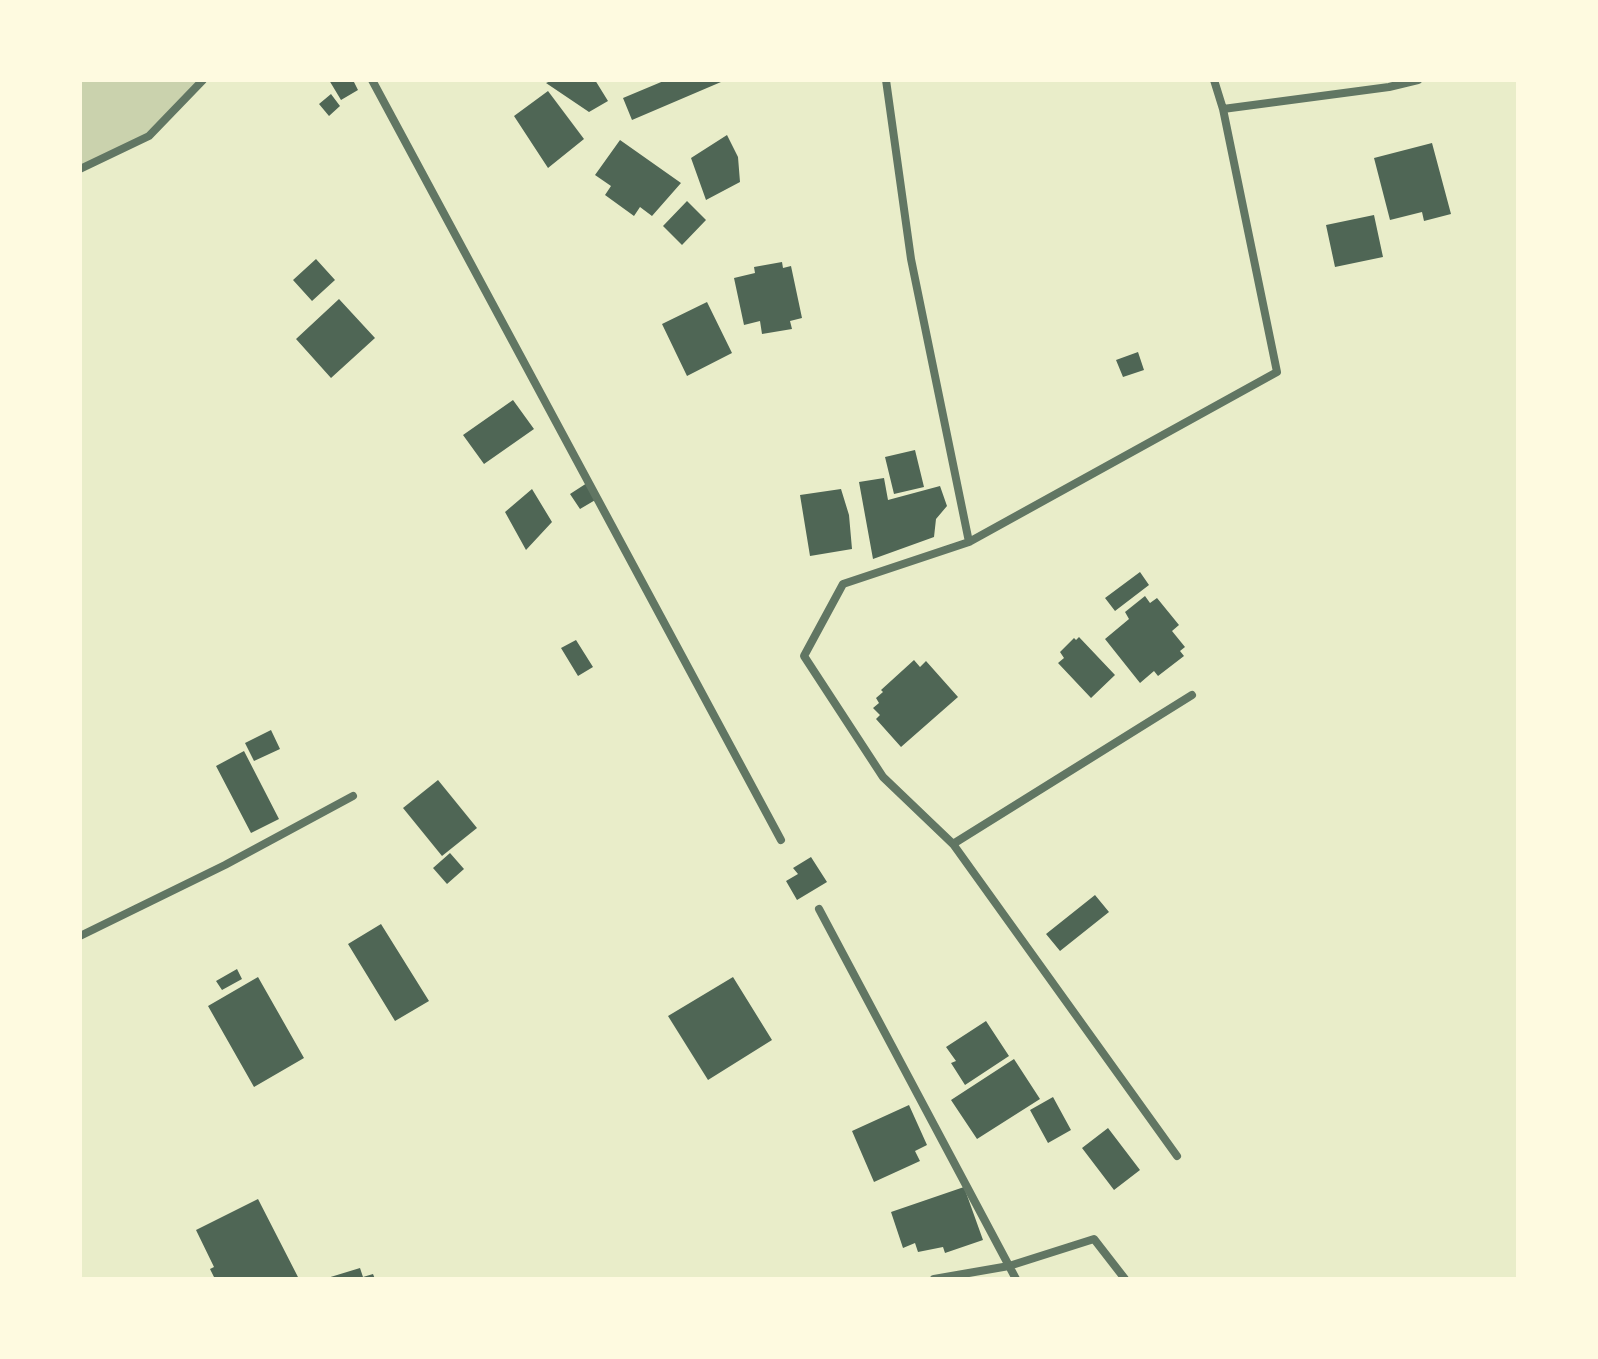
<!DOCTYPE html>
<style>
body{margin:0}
#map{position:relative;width:1598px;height:1359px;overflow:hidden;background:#e9edc9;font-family:Arial,sans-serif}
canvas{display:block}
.frame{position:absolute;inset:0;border:82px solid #fefae0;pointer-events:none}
</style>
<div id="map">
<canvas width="1598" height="1359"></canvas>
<div class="frame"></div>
</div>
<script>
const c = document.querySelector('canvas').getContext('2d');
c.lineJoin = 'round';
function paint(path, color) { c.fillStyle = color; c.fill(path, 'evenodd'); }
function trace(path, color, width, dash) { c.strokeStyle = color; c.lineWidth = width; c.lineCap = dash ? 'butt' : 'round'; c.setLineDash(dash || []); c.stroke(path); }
paint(new Path2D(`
 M 80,80 L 203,80 L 149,136 L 80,169 Z`), '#cad2ad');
paint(new Path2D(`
 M 329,80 L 353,80 L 358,90 L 341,100 Z
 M 553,80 L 595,80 L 608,101 L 589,112 L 546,83 Z
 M 666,80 L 720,80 L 721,82 L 632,120 L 623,98 Z
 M 548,91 L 584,139 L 548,168 L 514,116 Z
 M 331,94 L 340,106 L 329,116 L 319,104 Z
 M 727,135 L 738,157 L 740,182 L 706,200 L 691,158 Z
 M 620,140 L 681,183 L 652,216 L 640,207 L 634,216 L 605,195 L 611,186 L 595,175 Z
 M 1432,143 L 1451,214 L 1424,221 L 1422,212 L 1390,220 L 1374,158 Z
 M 687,201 L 706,220 L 682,245 L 663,226 Z
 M 1374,215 L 1383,257 L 1335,267 L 1326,225 Z
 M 316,259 L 335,280 L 312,301 L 293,280 Z
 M 782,262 L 783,268 L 791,266 L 802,318 L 790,321 L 792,329 L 762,334 L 760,321 L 744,325 L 734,278 L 755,273 L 754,267 Z
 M 339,299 L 375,338 L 331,378 L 296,339 Z
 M 707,302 L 732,353 L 687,376 L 662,324 Z
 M 1138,352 L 1144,370 L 1123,377 L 1116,360 Z
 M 513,400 L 534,429 L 484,464 L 463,435 Z
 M 915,450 L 924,487 L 894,494 L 885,457 Z
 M 884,478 L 888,500 L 940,486 L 947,506 L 936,519 L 934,537 L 873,559 L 859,482 Z
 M 587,483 L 597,499 L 580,509 L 570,494 Z
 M 532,489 L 552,522 L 526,550 L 505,512 Z
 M 841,489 L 849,515 L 852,549 L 810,556 L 800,495 Z
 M 1140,572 L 1149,585 L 1115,611 L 1105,598 Z
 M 1145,596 L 1150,603 L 1157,598 L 1179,625 L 1172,631 L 1185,647 L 1180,651 L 1184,656 L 1158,676 L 1154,671 L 1140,683 L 1105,639 L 1129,619 L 1125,612 Z
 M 1079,637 L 1115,675 L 1091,698 L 1058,663 L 1064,658 L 1060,652 L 1074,638 L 1076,640 Z
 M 576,640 L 593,667 L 578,676 L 561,648 Z
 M 914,660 L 920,667 L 926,661 L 958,697 L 901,747 L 876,719 L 880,715 L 873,708 L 879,703 L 876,698 L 883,692 L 881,690 Z
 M 271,730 L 280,749 L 254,761 L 245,743 Z
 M 244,751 L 279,819 L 251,833 L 216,766 Z
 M 438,780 L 477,828 L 442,856 L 403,808 Z
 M 450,853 L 464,869 L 447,884 L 433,868 Z
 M 811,857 L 827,882 L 797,900 L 786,881 L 798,874 L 793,868 Z
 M 1095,895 L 1109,912 L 1060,951 L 1046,934 Z
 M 381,924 L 429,1001 L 395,1021 L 348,944 Z
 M 237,969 L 242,979 L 222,990 L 216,981 Z
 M 258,977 L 304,1058 L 254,1087 L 208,1006 Z
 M 733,977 L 772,1040 L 708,1080 L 668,1016 Z
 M 986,1021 L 1009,1056 L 965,1085 L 951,1063 L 956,1061 L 946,1047 Z
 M 1014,1059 L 1040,1099 L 977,1139 L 951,1100 Z
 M 1053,1097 L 1071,1130 L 1048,1143 L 1030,1110 Z
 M 909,1105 L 927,1145 L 915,1151 L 920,1161 L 874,1182 L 852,1131 Z
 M 1108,1128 L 1140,1170 L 1114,1190 L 1082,1148 Z
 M 964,1187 L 983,1240 L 945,1253 L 943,1247 L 918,1252 L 915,1243 L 903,1248 L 891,1212 Z
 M 258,1199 L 299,1279 L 215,1279 L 210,1269 L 214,1267 L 196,1230 Z
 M 360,1268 L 363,1277 L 373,1274 L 375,1279 L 324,1279 Z`), '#4f6655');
trace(new Path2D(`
 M 372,80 L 781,840
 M 886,80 L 911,259 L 969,542 L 843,584 L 804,656 L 883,777 L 953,844 L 1177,1156
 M 1223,109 L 1389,87 L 1418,80
 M 80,169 L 149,136 L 203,80
 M 969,542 L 1277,372 L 1223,109 L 1214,80
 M 953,844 L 1192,695
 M 819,909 L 1016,1279
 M 80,936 L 225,865 L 353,796
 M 934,1279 L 1009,1266 L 1094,1239 L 1125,1279`), '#617663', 8);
</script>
